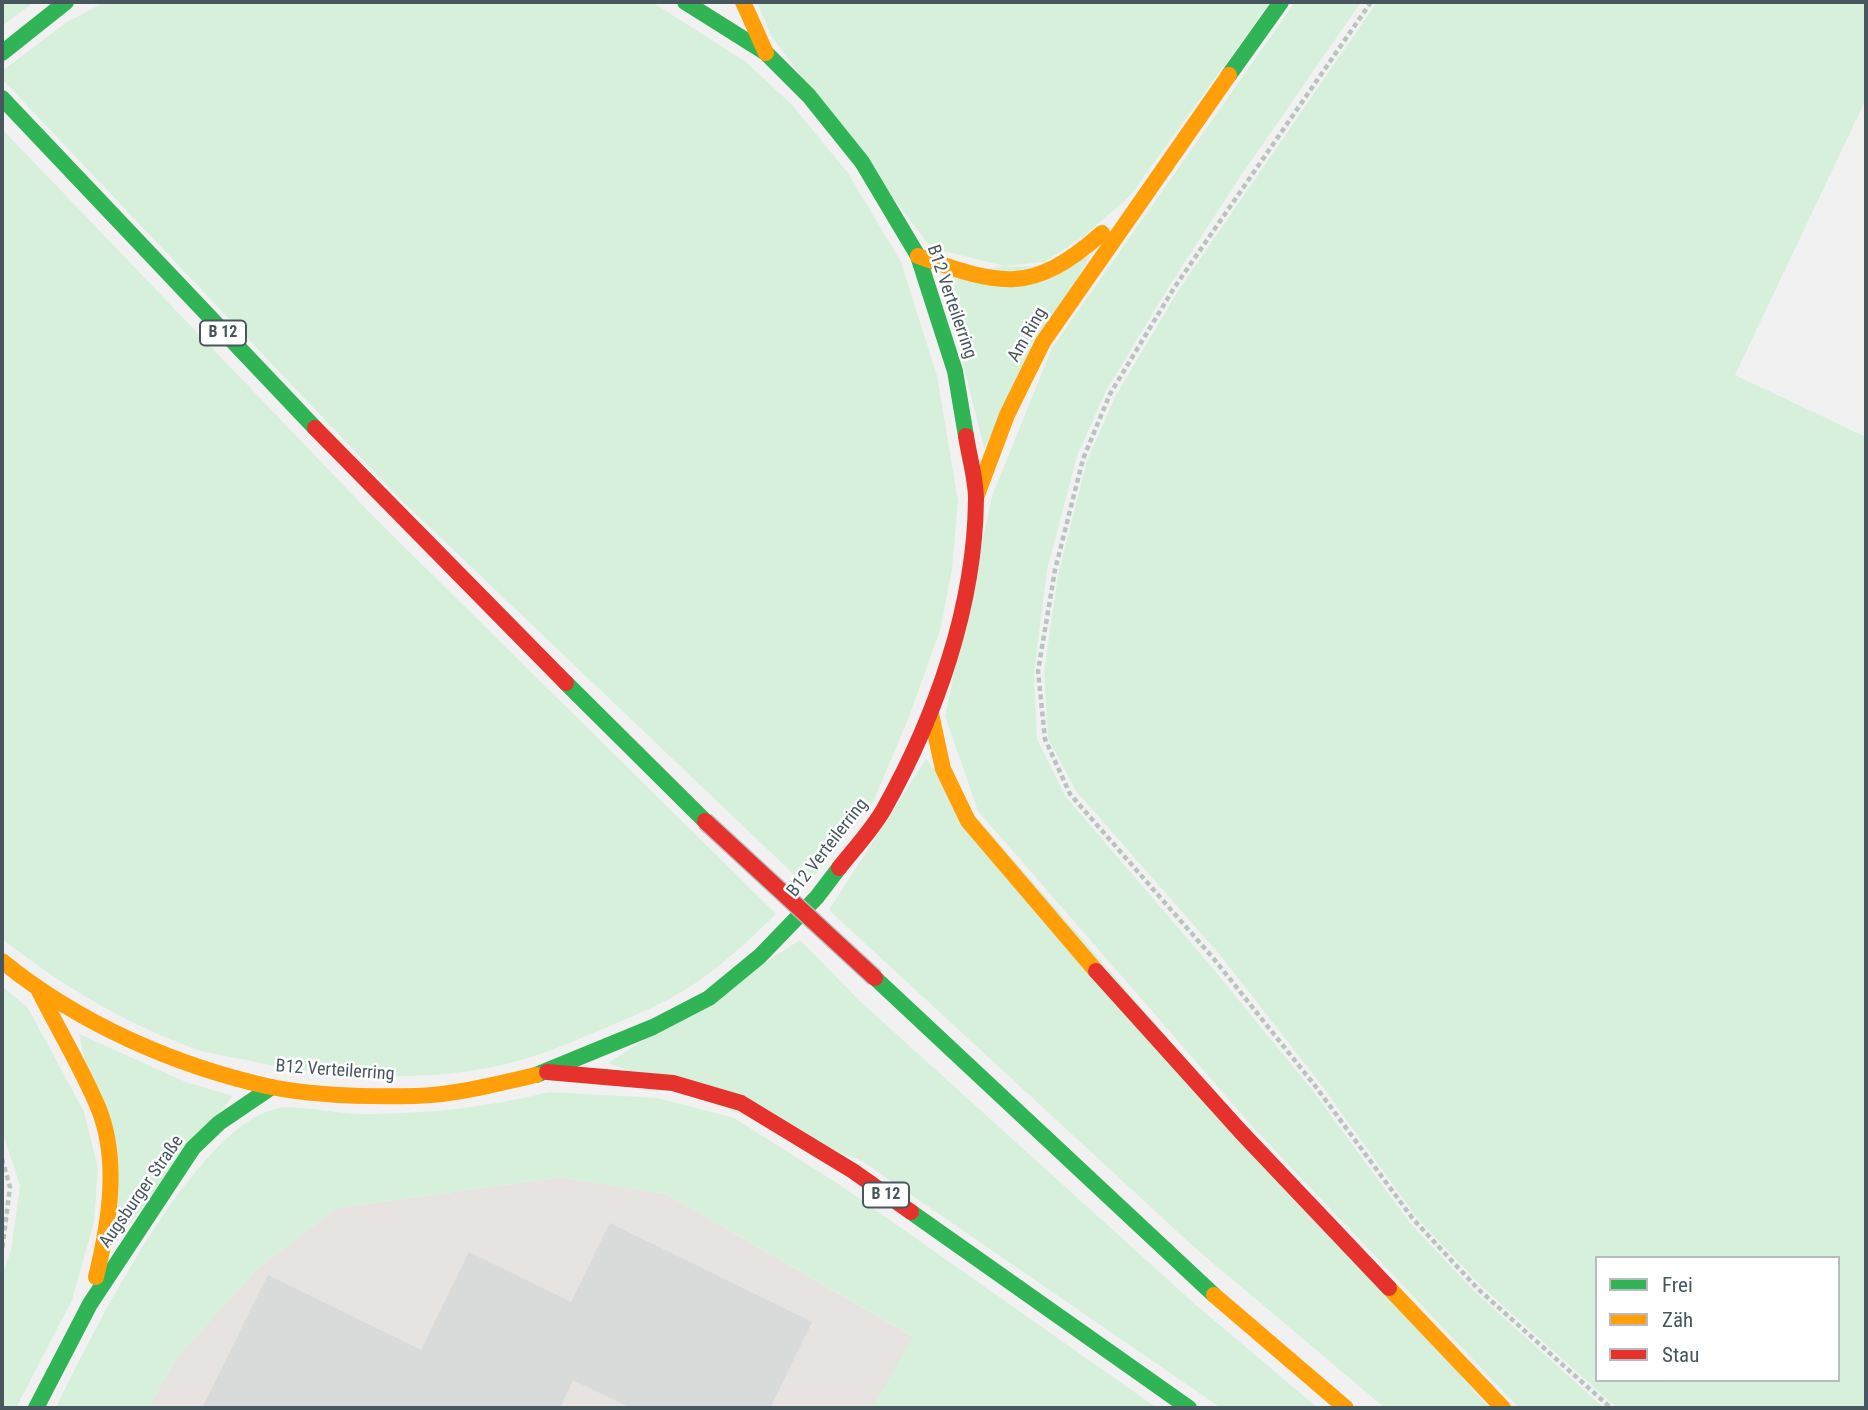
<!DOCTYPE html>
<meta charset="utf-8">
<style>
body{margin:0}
#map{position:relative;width:1868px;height:1410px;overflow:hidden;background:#f2f1f1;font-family:"Roboto Condensed",sans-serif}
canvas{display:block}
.frame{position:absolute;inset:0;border:4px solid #48575e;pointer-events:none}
.legend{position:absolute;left:1595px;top:1256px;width:245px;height:126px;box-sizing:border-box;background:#fff;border:2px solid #b6bcbf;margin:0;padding:9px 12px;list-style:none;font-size:21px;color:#48575e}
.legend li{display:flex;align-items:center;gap:14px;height:35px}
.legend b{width:35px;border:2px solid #b6bcbf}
</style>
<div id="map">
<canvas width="1868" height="1410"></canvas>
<div class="frame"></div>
<ul class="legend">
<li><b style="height:9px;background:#30b455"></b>Frei</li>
<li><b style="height:9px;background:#ff9f0a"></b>Zäh</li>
<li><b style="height:9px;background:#e5322d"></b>Stau</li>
</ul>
</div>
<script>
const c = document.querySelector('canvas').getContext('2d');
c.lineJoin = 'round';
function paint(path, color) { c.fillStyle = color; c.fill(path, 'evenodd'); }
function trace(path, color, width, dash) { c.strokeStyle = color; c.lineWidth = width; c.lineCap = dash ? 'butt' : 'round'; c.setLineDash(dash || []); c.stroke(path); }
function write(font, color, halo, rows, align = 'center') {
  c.font = font + ' "Roboto Condensed",sans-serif'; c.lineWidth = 5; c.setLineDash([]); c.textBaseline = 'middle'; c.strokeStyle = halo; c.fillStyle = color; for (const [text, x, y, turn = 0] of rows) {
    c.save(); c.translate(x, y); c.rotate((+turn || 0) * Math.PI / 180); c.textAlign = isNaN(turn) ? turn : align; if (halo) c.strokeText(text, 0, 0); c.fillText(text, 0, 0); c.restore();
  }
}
paint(new Path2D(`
 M 561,1177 L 666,1194 L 914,1337 L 873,1408 L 148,1408 L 177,1357 L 258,1268 L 337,1208 Z`), '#e6e3e0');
paint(new Path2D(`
 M 2,2 L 34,2 L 2,26 Z
 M 105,2 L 652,2 L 746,62 L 792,105 L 848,173 L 901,262 L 937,376 L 958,501 L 952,569 L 941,627 L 909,717 L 873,802 L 806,886 L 399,498 L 2,79 L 2,71 L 67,22 Z
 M 757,2 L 1270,2 L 1130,196 L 1084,236 L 1038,266 L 1009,267 L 931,248 L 771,36 Z
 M 1295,2 L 1361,2 L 1240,177 L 1168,288 L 1106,391 L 1077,456 L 1047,570 L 1034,674 L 1037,739 L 1065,796 L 1210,965 L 1313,1091 L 1410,1223 L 1475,1292 L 1604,1408 L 1519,1408 L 1251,1125 L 978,811 L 945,716 L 992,496 L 1052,348 Z
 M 1377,2 L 1866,2 L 1866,99 L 1735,375 L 1866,437 L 1866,1408 L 1617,1408 L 1481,1286 L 1417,1218 L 1320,1083 L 1220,955 L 1076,791 L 1048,738 L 1044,672 L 1058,575 L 1087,461 L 1115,397 L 1178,291 ZM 1597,1258 L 1838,1258 L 1838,1380 L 1597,1380 Z
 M 2,129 L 372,515 L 776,914 C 752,937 727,961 700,980 C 672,1000 640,1013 610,1026 C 587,1035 564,1046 541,1054 C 446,1086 338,1080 241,1059 C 226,1056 210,1054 195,1049 C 124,1023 61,985 2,939 Z
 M 1090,256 L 984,448 L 941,274 Z
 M 926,759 L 1489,1408 L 1385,1408 L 1194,1247 L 829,910 Z
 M 800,940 L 863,1004 L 1197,1306 L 1318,1408 L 1221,1408 L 862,1161 L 608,1063 Z
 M 2,986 L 28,1008 L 84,1112 L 98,1168 L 94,1222 L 72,1300 L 16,1408 L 2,1408 L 2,1274 L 11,1251 L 20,1185 L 2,1131 Z
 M 79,1034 L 186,1082 L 233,1096 L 123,1232 Z
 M 549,1092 L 658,1098 L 734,1118 L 840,1185 L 1157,1408 L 873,1408 L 913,1336 L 666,1194 L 561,1177 L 337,1208 L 258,1268 L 177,1357 L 148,1408 L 56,1408 C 92,1334 192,1130 275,1109 C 292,1104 339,1114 360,1114 C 427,1114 484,1108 549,1092 Z`), '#d6f0dc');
paint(new Path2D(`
 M 610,1223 L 812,1322 L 770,1408 L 631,1408 L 573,1380 L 560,1408 L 202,1408 L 268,1275 L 421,1350 L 469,1252 L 571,1302 Z`), '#d9dada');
trace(new Path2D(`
 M 1371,2 L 1174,288 L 1110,394 L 1083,459 L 1055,570 L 1038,671 L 1045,739 L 1070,794 L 1214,959 L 1316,1087 L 1413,1219 L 1478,1289 L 1611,1408
 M 2,1159 L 10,1187 L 2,1251`), '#b8c4bf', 4.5, [5, 3.5]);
trace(new Path2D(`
 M 685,2 L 766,53 L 809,96 L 862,162 L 918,256 L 955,371 L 966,436
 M 2,53 L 66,2
 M 1229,75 L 1281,2
 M 2,98 L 315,428
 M 566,683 L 705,821
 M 875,978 L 1214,1295
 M 536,1075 L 653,1027 L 709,998 L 760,956 L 817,897 L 839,868
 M 911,1212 L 1189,1408
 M 36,1408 L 90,1304 L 193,1148 L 219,1123 L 272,1087`), '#30b455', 16);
trace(new Path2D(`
 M 743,2 L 766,53
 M 918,256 C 1001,286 1032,295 1102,233
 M 977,495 L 1007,415 L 1043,342 L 1229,75
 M 931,714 L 943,769 L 968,821 L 1096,971
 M 2,961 C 78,1023 175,1066 271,1087 C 316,1096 369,1097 415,1096 C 455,1095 497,1084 536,1075
 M 39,991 C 58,1029 81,1067 98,1107 C 120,1160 109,1224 96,1277
 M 1389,1288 L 1503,1408
 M 1214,1295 L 1346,1408`), '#ff9f0a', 16);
trace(new Path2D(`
 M 315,428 L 566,683
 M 839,868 C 854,849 872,830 884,809 C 936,716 975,606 976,499 C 976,479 969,456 966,436
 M 1096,971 L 1241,1132 L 1389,1288
 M 547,1072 L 673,1083 L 741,1103 L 853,1171 L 911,1212`), '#e5322d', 16);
const jamBridge = new Path2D(`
 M 705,821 L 875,978`);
trace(jamBridge, '#b6bcc0', 19, []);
trace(jamBridge, '#e5322d', 16);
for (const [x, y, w] of [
 [223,333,46],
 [886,1195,46]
]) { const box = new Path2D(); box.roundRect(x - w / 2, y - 12.5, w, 25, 5); c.fillStyle = '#fff'; c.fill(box); trace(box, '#48575e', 2); }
write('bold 16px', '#48575e', null, [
 ["B 12",223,333],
 ["B 12",886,1195]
]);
write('18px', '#48575e', '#fff', [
 ["B12 Verteilerring",951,302,71],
 ["Am Ring",1028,335,-60],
 ["B12 Verteilerring",828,848,-52],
 ["B12 Verteilerring",335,1071,4],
 ["Augsburger Straße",142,1192,-55]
]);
</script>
